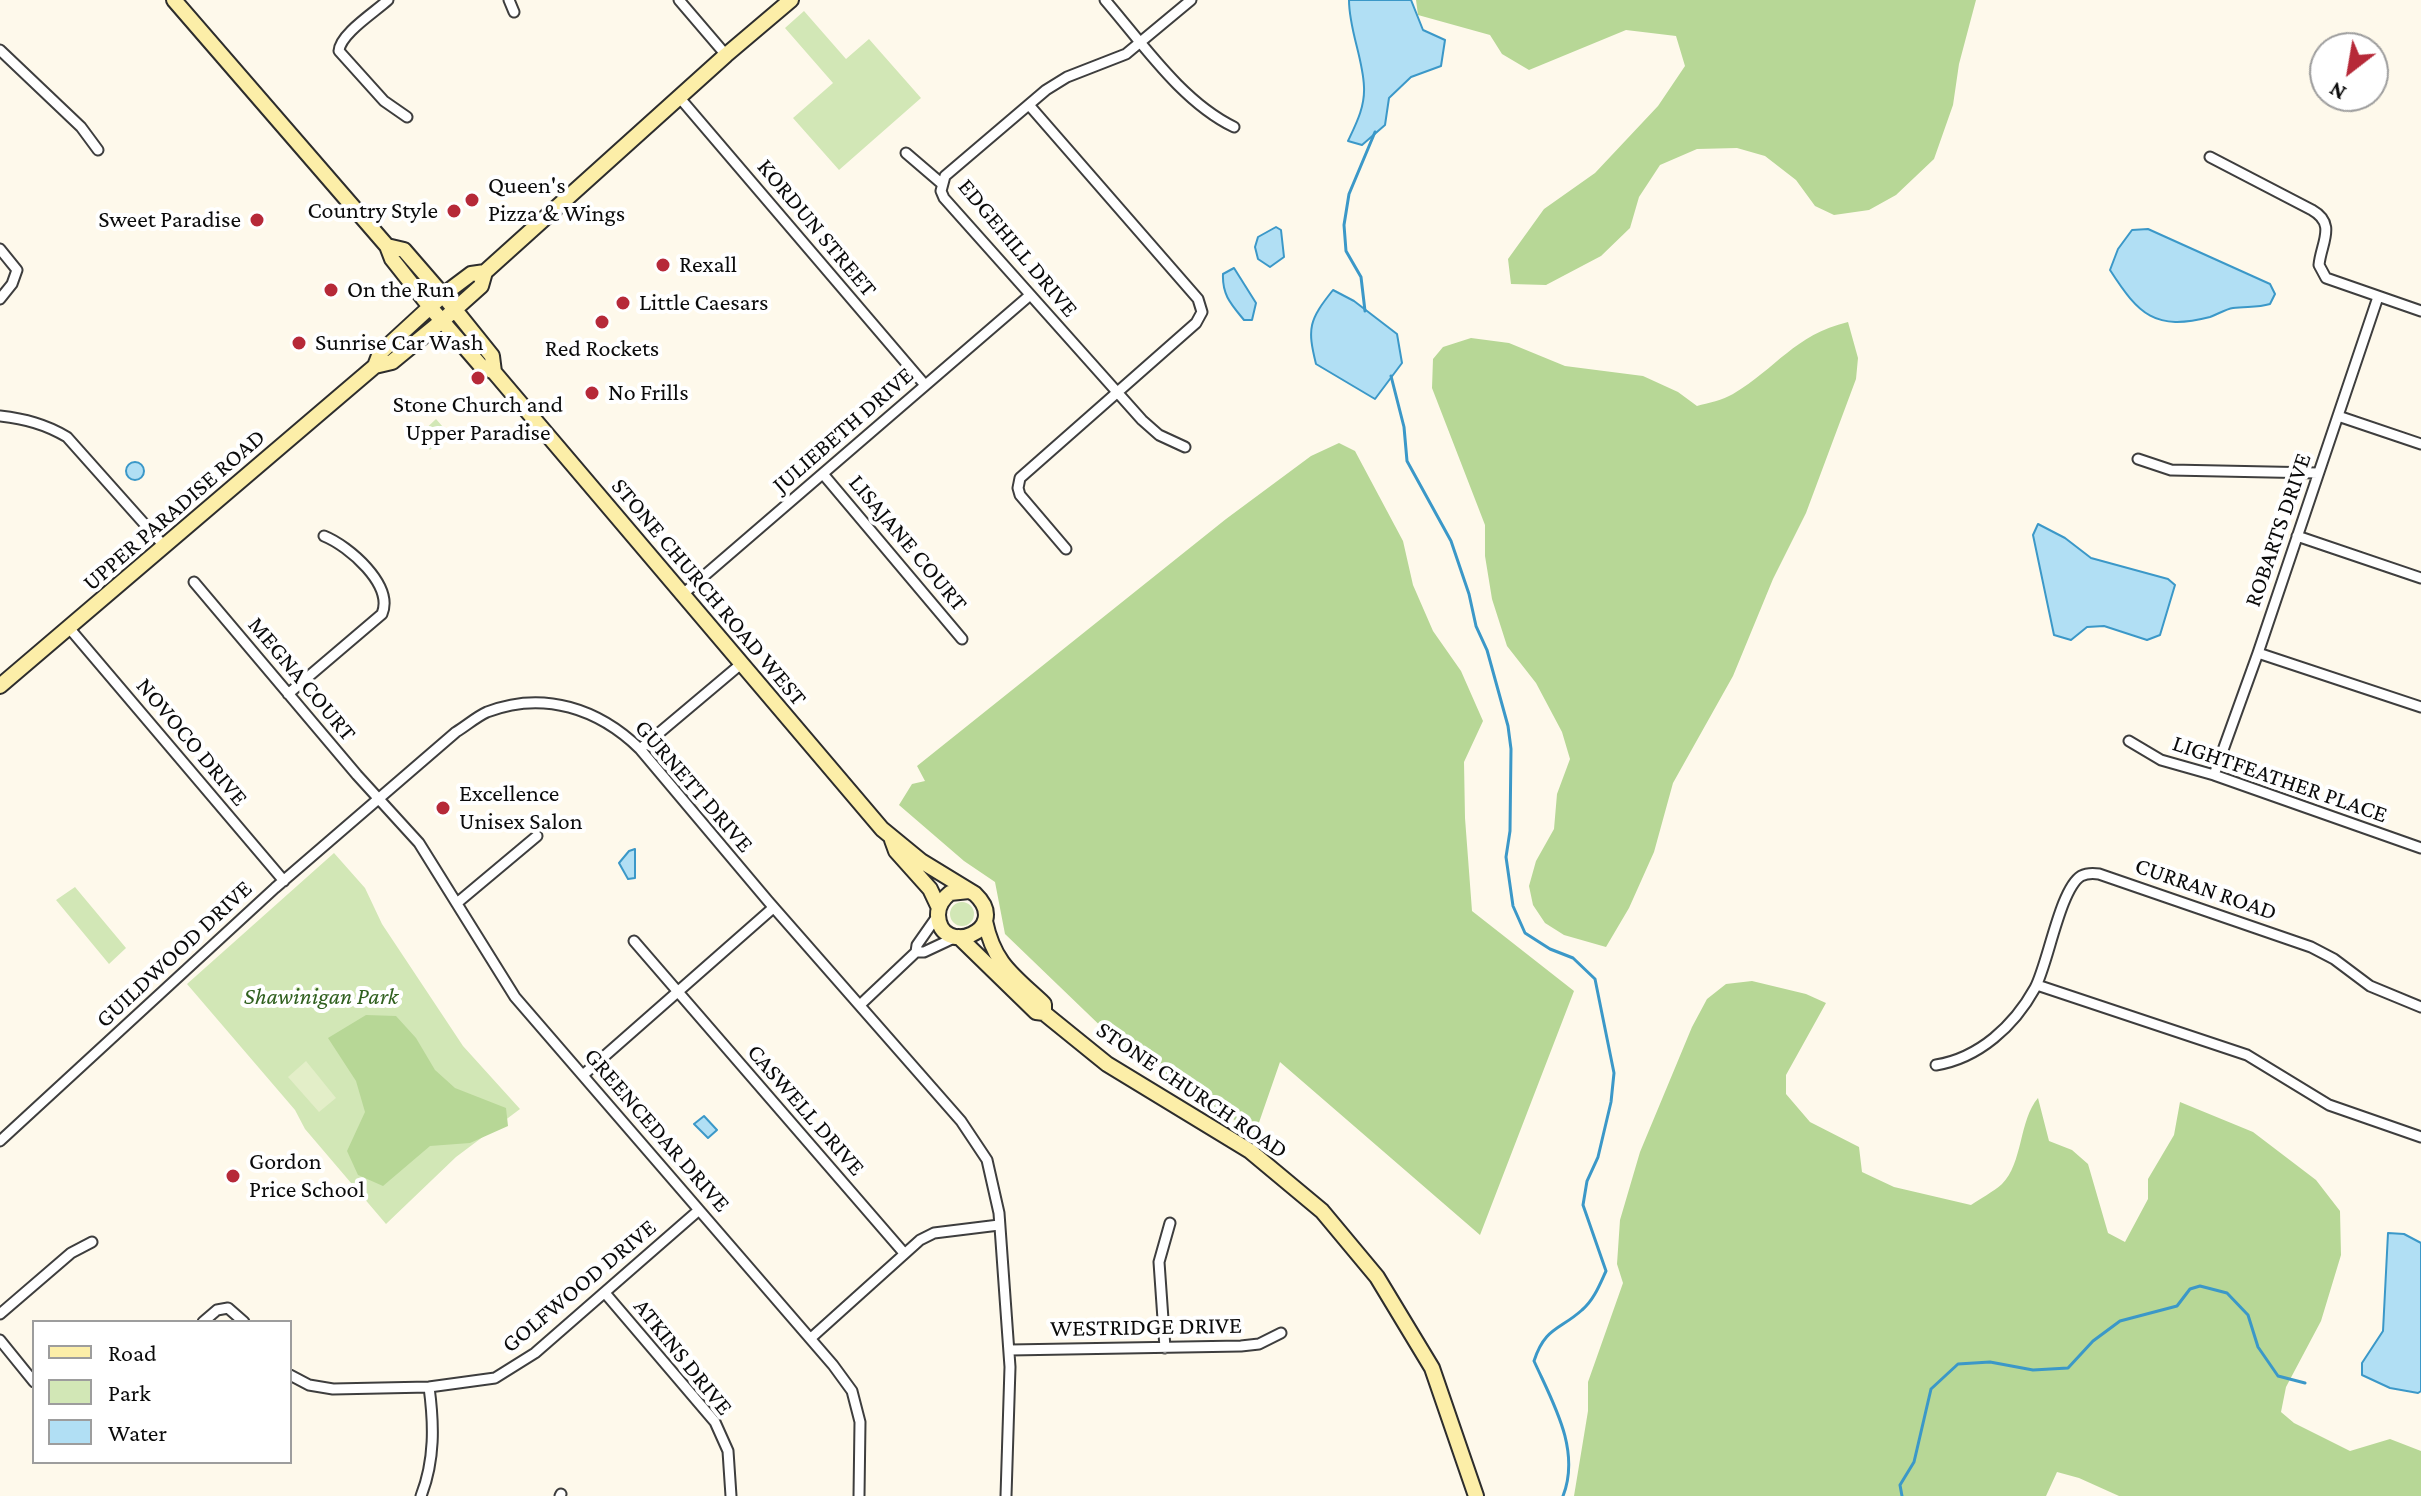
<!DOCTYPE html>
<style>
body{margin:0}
#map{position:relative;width:2421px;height:1496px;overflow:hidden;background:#fef9eb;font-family:"Crimson Pro",serif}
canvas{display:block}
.legend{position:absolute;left:32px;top:1320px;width:260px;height:144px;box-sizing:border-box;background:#fff;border:2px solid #9d9d9d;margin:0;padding:10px 14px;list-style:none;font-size:24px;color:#0b0b0b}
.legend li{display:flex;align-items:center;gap:16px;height:40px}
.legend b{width:40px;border:2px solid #9d9d9d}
.north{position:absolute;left:2309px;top:32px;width:80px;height:80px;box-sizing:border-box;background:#fff;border:2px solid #9d9d9d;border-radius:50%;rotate:211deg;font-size:22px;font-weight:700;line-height:32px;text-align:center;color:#0b0b0b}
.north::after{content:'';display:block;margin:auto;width:28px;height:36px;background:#b62938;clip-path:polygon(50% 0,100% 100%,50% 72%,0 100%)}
</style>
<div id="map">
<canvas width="2421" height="1496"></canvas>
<ul class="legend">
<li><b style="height:10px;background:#fceea8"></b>Road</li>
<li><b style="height:22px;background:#d2e7b6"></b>Park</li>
<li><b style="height:22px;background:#b1dff4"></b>Water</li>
</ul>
<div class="north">N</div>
</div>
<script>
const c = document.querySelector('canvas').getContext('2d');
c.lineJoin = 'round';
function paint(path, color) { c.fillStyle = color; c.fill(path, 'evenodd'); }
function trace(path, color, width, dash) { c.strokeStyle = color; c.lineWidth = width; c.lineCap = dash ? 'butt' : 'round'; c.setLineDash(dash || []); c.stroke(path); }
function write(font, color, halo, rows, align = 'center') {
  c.font = font + ' "Crimson Pro",serif'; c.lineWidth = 8; c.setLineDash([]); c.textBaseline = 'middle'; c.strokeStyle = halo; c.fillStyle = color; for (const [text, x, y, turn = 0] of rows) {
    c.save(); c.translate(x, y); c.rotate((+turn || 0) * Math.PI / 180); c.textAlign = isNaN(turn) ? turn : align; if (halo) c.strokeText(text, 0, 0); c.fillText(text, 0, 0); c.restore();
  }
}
paint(new Path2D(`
 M 804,11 L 846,59 L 869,39 L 921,98 L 839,170 L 793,118 L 833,83 L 785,28 Z
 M 436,419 L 449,434 L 430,450 L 418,436 Z
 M 334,853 L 365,888 L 382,924 L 463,1046 L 520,1109 L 456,1157 L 386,1224 L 305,1129 L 295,1110 L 187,984 Z
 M 75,887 L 126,948 L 109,964 L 56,900 Z
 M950 914a12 12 0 1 1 24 0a12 12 0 1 1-24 0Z`), '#d2e7b6');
paint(new Path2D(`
 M 1416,0 L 1976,0 L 1959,64 L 1953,105 L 1934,159 L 1896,195 L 1869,210 L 1834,215 L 1815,206 L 1796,180 L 1765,156 L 1737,148 L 1697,149 L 1660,165 L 1639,197 L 1630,228 L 1601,256 L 1546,285 L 1511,284 L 1508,259 L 1544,209 L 1595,173 L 1658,106 L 1685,66 L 1676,36 L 1626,30 L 1529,70 L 1502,54 L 1490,35 L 1418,15 Z
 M 1848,322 L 1858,358 L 1856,379 L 1806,513 L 1773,579 L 1733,676 L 1673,783 L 1654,852 L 1629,908 L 1606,947 L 1564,935 L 1545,923 L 1533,905 L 1529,886 L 1536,861 L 1554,829 L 1557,794 L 1570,759 L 1562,732 L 1536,683 L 1507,646 L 1492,599 L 1485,556 L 1485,525 L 1432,388 L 1433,359 L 1443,347 L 1471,338 L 1509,343 L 1565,366 L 1643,376 L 1678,392 L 1697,406 C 1708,403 1723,400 1733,394 C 1777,368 1794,335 1848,322 Z
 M 1339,443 L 1355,451 L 1403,541 L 1413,585 L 1433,631 L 1461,671 L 1483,721 L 1464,762 L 1465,818 L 1472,911 L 1574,991 L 1480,1235 L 1280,1062 L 1255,1134 L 1112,1037 L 1005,934 L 995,882 L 964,861 L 899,805 L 912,784 L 925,781 L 917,766 L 1226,519 L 1311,456 Z
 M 1752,981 L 1806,994 L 1826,1003 L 1786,1075 L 1786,1094 L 1810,1122 L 1859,1147 L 1862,1172 L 1894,1187 L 1971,1205 C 1981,1198 1993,1192 2002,1184 C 2023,1163 2019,1120 2038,1098 L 2049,1141 L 2072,1150 L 2088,1164 L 2108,1233 L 2125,1242 L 2148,1199 L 2148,1179 L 2174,1135 L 2180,1102 L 2253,1132 L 2316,1180 L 2340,1211 L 2341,1255 L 2321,1321 L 2286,1387 L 2281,1412 L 2294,1423 L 2350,1451 L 2390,1439 L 2421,1451 L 2421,1496 L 2119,1496 L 2079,1478 L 2057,1472 L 2046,1496 L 1574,1496 L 1588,1411 L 1588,1382 L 1623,1283 L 1617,1264 L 1620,1220 L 1640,1152 L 1692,1027 L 1707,999 L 1726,984 Z
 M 366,1015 L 396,1016 L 416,1038 L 435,1070 L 455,1088 L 506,1108 L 508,1126 L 470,1143 L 430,1146 L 383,1186 L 358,1175 L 347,1151 L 365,1112 L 356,1081 L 328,1038 Z`), '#b7d796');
paint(new Path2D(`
 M 306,1061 L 336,1098 L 319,1112 L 288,1077 Z`), '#e3eec8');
const water = new Path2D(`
 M 1349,0 L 1411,0 L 1423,30 L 1445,40 L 1441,66 L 1411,77 L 1389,98 L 1385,125 L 1362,145 L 1348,141 C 1356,124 1365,107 1364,87 C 1363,58 1349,30 1349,0 Z
 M 1276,227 L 1281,230 L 1284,257 L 1270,267 L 1258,259 L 1255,247 L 1258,237 Z
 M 2148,229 L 2270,284 L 2275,294 L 2270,304 C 2257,308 2246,306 2233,308 C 2226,309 2218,314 2210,317 C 2155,331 2139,315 2110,270 L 2118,249 L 2132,230 Z
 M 1234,268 L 1256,303 L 1252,320 L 1244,320 C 1231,304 1222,295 1223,274 Z
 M 1333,290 L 1354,301 L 1397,334 L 1402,363 L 1375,399 L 1316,364 C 1307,328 1309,320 1333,290 Z
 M126 471a9 9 0 1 1 18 0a9 9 0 1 1-18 0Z
 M 2038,524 L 2065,538 L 2091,558 L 2168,579 L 2175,585 L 2160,635 L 2147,640 L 2104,626 L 2087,627 L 2071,640 L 2054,635 L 2033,535 Z
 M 635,849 L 635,878 L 628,879 L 619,863 L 629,851 Z
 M 704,1116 L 717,1130 L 708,1138 L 694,1124 Z
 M 2388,1233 L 2404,1234 L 2421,1243 L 2421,1391 L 2418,1393 L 2390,1388 L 2362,1375 L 2362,1363 L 2383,1331 Z`);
paint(water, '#b1dff4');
trace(water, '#3b98c8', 2);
trace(new Path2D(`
 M 1365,311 L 1361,277 L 1346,251 L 1344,225 L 1349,194 L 1375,132
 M 1391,376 L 1404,427 L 1407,461 L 1451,541 L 1469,594 L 1476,626 L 1487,650 L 1508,726 L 1511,749 L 1510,831 L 1506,857 L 1513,906 L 1525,933 L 1550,949 L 1573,958 L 1595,979 L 1614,1073 L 1611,1102 L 1598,1157 L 1587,1181 L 1583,1205 L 1606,1271 C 1600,1284 1594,1300 1582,1310 C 1560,1330 1545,1327 1534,1361 C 1553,1403 1581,1450 1563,1496
 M 1902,1496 L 1900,1485 L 1914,1462 L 1931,1389 L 1958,1364 L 1990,1362 L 2033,1370 L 2068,1368 L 2093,1341 L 2120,1321 L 2177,1306 L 2190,1289 L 2200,1286 L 2227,1293 L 2248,1315 L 2258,1347 L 2278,1376 L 2305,1383`), '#3b98c8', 3);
const street = new Path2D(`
 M 388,0 C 375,12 340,34 339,51 L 384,101 L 407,117
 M 509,0 L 514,12
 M 679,0 L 726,55
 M 1105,0 C 1143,44 1182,102 1234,127
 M 0,50 L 81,127 L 98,150
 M 679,97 L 925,385
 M 1029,105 L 1198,299 L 1202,312 L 1196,323 L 1020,478 L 1018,488 L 1020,495 L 1066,549
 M 906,153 L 941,183
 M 2210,157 L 2312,210 C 2337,224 2321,243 2319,265 L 2326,278 L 2421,311
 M 0,249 L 17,270 L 12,284 L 0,299
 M 0,416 C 25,419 45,424 67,437 L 165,547
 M 2338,416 L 2421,444
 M 1185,447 L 1159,435 L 1142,420 L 944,198 L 941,191 L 945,176 L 1046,90 L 1067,77 L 1126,54 L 1191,0
 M 2138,459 L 2171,470 L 2318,473
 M 823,474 L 962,639
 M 2297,536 L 2421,578
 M 194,582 L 357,775 L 419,843 L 515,997 L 833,1365 L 852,1391 L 860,1422 L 859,1496
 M 683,594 L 1029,296
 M 70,629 L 284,881
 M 2258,653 L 2421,707
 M 288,694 L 382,614 C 394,585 349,546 324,536
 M 2129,741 L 2161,760 L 2214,775 L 2421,848
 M 640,749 L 741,664
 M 2214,775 L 2258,653 L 2378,297
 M 457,903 L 537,836
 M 634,941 L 904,1253
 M 916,952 L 924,952 L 956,937
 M 2037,985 L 2247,1055 L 2329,1105 L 2421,1137
 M 861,1004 L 916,952 L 917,945 L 938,915
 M 1936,1065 C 1979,1058 2014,1026 2035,988 C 2048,964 2060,889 2081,876 C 2087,873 2093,873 2099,874 L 2311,947 L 2334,959 L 2370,986 L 2421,1007
 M 583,1075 L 773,908
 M 0,1141 L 275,888 L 456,732 C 466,726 476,717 487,712 C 544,690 599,709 640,749 L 768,901 L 961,1121 L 987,1160 L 999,1213 L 1010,1367 L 1006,1496
 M 605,1293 L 715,1422 L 728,1451 L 731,1496
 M 0,1314 L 71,1253 L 92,1242
 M 203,1322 L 217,1310 L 228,1308 L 244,1322
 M 811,1338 L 920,1240 L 934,1233 L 999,1225
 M 0,1340 L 34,1382
 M 1165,1348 L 1159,1262 L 1170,1223
 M 1010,1350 L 1241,1346 L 1259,1344 L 1281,1333
 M 290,1375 L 309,1385 L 333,1389 L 429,1387 L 495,1378 L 535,1353 L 699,1210
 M 421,1496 C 435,1460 434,1424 429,1387
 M 560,1496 L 561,1494`);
const secondary = new Path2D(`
 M 174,0 L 387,246 L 392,259 L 430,307 L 481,366 L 494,372 L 882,829 L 921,861 L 975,894 C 1013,930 940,959 938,915 C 938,905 943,899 950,893 L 969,891
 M 387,246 L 404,250 L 443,295 L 492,356 L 494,372
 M 375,366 L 392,362 L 443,320 L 481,286 L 485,272
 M 0,686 L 375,366 L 380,353 L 443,295 L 471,274 L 485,272 L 726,55 L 791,0
 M 892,840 L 896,851 L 930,889 L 939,908
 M 985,921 C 994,964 1013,975 1044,1004 L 1044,1013
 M 959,937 L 1036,1012 L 1044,1013 L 1107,1064 L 1250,1151 L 1322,1211 L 1377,1277 L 1432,1368 L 1476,1496`);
trace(street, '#3e3e3e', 13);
trace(secondary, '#2d2d2d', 18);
trace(street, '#fff', 9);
trace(secondary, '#fceea8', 14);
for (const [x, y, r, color] of [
 [472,200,8,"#b62938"],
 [454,211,8,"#b62938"],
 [257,220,8,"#b62938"],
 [663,265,8,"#b62938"],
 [331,290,8,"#b62938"],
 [623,303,8,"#b62938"],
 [602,322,8,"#b62938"],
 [299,343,8,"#b62938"],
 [478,378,8,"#b62938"],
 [592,393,8,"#b62938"],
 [443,808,8,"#b62938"],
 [233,1176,8,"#b62938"]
]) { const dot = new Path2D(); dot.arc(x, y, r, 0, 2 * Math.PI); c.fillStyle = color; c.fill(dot); trace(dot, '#fff', 3); }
write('24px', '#0b0b0b', '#fff', [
 ["Queen's",488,186],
 ["Pizza & Wings",488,214],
 ["Country Style",438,211,"right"],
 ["Sweet Paradise",241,220,"right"],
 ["Rexall",679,265],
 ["On the Run",347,290],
 ["Little Caesars",639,303],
 ["Sunrise Car Wash",315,343],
 ["Red Rockets",602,349,"center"],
 ["No Frills",608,393],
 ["Stone Church and",478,405,"center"],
 ["Upper Paradise",478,433,"center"],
 ["Excellence",459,794],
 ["Unisex Salon",459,822],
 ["Gordon",249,1162],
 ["Price School",249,1190]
], 'left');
write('24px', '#0b0b0b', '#fff', [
 ["KORDUN STREET",817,228,50],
 ["EDGEHILL DRIVE",1018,248,50],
 ["JULIEBETH DRIVE",843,430,-41],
 ["UPPER PARADISE ROAD",174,510,-41],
 ["ROBARTS DRIVE",2278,530,-71],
 ["LISAJANE COURT",908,543,50],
 ["STONE CHURCH ROAD WEST",709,592,50],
 ["MEGNA COURT",302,679,50],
 ["NOVOCO DRIVE",192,742,50],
 ["LIGHTFEATHER PLACE",2280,779,19],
 ["GURNETT DRIVE",694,786,49],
 ["CURRAN ROAD",2206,889,19],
 ["GUILDWOOD DRIVE",174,954,-43],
 ["STONE CHURCH ROAD",1192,1090,34],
 ["CASWELL DRIVE",806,1110,49],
 ["GREENCEDAR DRIVE",657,1130,49],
 ["GOLFWOOD DRIVE",579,1286,-40],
 ["WESTRIDGE DRIVE",1146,1327,-1],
 ["ATKINS DRIVE",683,1357,51]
]);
write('italic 24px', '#30601f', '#fff', [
 ["Shawinigan Park",321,997]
]);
</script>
